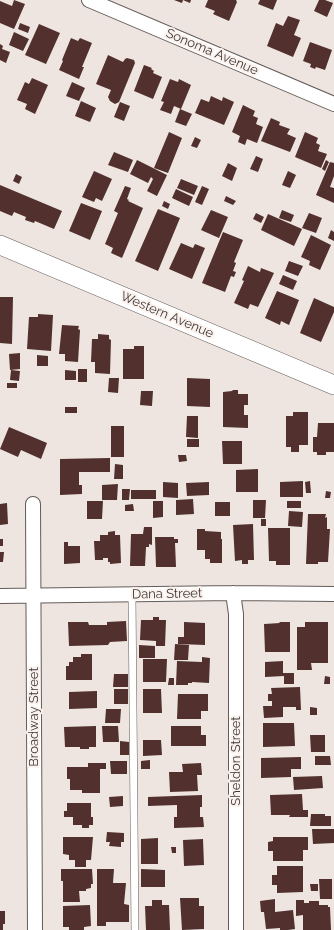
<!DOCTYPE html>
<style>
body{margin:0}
canvas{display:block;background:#eee5e1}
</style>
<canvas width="334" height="930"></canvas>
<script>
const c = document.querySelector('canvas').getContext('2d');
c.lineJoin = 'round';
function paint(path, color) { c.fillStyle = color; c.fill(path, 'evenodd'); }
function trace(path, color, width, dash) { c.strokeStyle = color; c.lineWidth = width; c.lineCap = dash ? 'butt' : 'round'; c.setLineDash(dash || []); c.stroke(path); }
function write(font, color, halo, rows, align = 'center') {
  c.font = font + ' Raleway,sans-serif'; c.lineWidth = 4; c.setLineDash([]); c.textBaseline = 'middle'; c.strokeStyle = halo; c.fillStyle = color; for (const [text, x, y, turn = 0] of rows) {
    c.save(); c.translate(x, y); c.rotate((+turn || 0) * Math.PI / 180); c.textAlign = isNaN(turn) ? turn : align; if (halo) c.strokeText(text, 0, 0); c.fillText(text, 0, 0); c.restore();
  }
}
paint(new Path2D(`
 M 14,0 L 25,4 L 14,29 L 0,23 L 0,1 L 12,6 Z
 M 174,0 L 191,0 L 190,3 L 183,0 L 182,3 Z
 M 208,0 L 236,0 L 237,2 L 229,21 L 213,14 L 215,11 L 205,7 Z
 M 260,0 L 277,0 L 273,10 L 258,4 Z
 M 319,0 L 325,0 L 333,3 L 327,17 L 314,11 Z
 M 288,16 L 300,20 L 294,35 L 301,38 L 293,57 L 267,46 L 276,23 L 283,26 Z
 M 20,23 L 30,27 L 28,33 L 18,29 Z
 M 39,24 L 60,33 L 46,64 L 25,55 Z
 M 14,32 L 29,39 L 23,51 L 9,45 Z
 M 71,38 L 78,41 L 80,38 L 92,43 L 82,67 L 84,67 L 79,79 L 59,70 L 63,61 L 62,60 Z
 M 310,42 L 332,50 L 325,70 L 316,67 L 315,69 L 310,67 L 311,64 L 303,61 Z
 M 0,44 L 3,46 L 2,49 L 10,52 L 6,63 L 0,60 Z
 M 108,55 L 123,62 L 125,59 L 127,58 L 134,60 L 135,63 L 119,102 L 115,104 L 110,101 L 108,97 L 111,90 L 96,84 Z
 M 144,65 L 152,68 L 151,69 L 154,71 L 153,73 L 162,77 L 153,99 L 134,91 Z
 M 32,78 L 48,85 L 35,114 L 25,109 L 27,104 L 17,100 L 25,82 L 29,84 Z
 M 170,79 L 178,82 L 179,79 L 191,85 L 181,109 L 174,106 L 171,114 L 160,110 L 164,102 L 161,101 Z
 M 72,82 L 85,88 L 79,101 L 66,96 Z
 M 211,96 L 222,101 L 223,97 L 234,102 L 224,125 L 195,113 L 201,99 L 209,102 Z
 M 81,101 L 96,108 L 90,122 L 75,116 Z
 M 120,102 L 130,106 L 124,121 L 114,117 Z
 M 243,105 L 255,111 L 253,116 L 258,118 L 256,124 L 263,127 L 257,143 L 247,139 L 245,145 L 238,142 L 240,136 L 232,132 Z
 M 180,109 L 192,114 L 186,126 L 175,122 Z
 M 271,118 L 280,122 L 279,125 L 290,129 L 287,134 L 296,138 L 290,152 L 261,141 Z
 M 169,132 L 182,138 L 168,173 L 154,168 Z
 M 305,132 L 318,138 L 316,143 L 320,145 L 318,151 L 327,154 L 321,168 L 295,157 Z
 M 195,137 L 201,140 L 197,148 L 191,146 Z
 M 114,152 L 133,160 L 128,172 L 108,165 Z
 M 256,156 L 263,159 L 258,172 L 250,169 Z
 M 137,160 L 167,175 L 157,196 L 147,191 L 153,179 L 151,177 L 148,183 L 130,174 Z
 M 326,160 L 329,162 L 325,171 L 322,169 Z
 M 330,162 L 334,163 L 334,176 L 330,187 L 334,188 L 334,203 L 316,195 Z
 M 228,163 L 237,168 L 232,181 L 222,176 Z
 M 94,171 L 112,179 L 102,201 L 96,198 L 94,202 L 82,197 Z
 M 288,171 L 296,175 L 290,188 L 282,185 Z
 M 16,174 L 22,177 L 19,184 L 13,181 Z
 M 181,179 L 198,186 L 194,195 L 177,188 Z
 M 0,185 L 62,211 L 54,229 L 35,221 L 34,223 L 25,220 L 26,217 L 14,212 L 12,216 L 0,211 Z
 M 125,186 L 131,188 L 127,199 L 129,200 L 128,201 L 143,208 L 122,258 L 111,253 L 113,248 L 105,244 L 118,213 L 114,211 Z
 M 202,186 L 209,189 L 202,205 L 195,202 Z
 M 176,189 L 193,197 L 189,206 L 172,198 Z
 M 226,196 L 236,201 L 233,205 L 224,201 Z
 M 164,201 L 170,204 L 168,209 L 162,206 Z
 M 81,203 L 102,211 L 90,240 L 69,231 Z
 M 158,209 L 180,218 L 158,271 L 135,261 Z
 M 211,210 L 228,217 L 219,238 L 201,230 Z
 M 282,210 L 294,215 L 291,222 L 279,218 Z
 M 256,213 L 264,217 L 261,223 L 253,219 Z
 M 309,213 L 322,218 L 316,233 L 302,228 Z
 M 268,214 L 302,229 L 294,246 L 261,230 Z
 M 331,230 L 334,232 L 334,241 L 328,238 Z
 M 223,232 L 243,240 L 234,262 L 236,263 L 233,271 L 236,272 L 234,277 L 231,276 L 225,292 L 202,283 Z
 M 311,235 L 331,245 L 320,270 L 309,265 L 310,261 L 301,257 Z
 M 181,243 L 193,248 L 195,244 L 205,248 L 192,279 L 169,269 Z
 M 289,261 L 303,266 L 298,276 L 285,271 Z
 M 248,266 L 260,272 L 261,268 L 274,273 L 258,307 L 250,304 L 248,309 L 234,303 L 244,281 L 242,280 Z
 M 283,275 L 297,281 L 293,290 L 279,284 Z
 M 277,291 L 299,300 L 289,325 L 281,321 L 280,325 L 265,318 Z
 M 0,297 L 13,297 L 12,344 L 0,343 Z
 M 314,298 L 334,307 L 334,312 L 321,342 L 300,333 Z
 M 38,314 L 53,315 L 51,351 L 27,349 L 29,317 L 38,317 Z
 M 62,325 L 79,326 L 78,329 L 80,330 L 78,362 L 65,361 L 65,354 L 59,354 Z
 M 98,334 L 109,335 L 109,339 L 111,340 L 110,374 L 95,373 L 95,362 L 91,362 L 92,339 L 98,339 Z
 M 134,346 L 144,346 L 144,379 L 123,379 L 123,349 L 134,349 Z
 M 20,353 L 20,369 L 10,370 L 9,354 Z
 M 37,355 L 48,356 L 48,366 L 37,366 Z
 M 78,369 L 87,369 L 87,382 L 78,382 Z
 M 11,370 L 20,371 L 19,381 L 10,380 Z
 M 65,370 L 76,371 L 76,380 L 65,380 Z
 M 109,378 L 119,378 L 118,393 L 108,392 Z
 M 187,378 L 210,379 L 210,407 L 187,406 Z
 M 7,383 L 17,383 L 17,388 L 7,388 Z
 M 233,390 L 238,390 L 238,394 L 248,394 L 248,405 L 244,405 L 244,415 L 248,415 L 248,428 L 223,427 L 223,392 L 232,391 Z
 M 141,391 L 153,391 L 152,406 L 140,405 Z
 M 65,407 L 77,407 L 77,413 L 65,413 Z
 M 293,412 L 308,412 L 308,445 L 299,445 L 299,452 L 291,452 L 291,447 L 286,447 L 286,416 L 293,416 Z
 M 187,416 L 198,416 L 198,438 L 186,437 Z
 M 318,423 L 334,423 L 334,452 L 326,452 L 326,455 L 317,455 L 317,452 L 313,452 L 313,437 L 317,437 Z
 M 111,426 L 124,426 L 124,457 L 111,457 Z
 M 9,427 L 47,443 L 41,459 L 21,450 L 18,457 L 0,449 Z
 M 187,439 L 199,439 L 199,447 L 187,447 Z
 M 222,441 L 242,441 L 242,464 L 223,464 Z
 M 178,455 L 186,455 L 187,461 L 179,462 Z
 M 110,458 L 110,472 L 79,472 L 79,485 L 82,485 L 82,494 L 60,495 L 60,459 Z
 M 115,464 L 123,465 L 123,479 L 114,479 Z
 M 258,469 L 258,492 L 236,492 L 236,470 Z
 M 303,481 L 303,497 L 280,497 L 280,482 Z
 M 310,481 L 311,493 L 306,493 L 305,482 Z
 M 163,482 L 178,483 L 178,498 L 163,497 Z
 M 209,482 L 209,495 L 187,496 L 186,483 Z
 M 118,484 L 117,500 L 102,500 L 102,485 Z
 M 122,489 L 130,489 L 129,500 L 122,500 Z
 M 131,490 L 156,490 L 156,499 L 131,499 Z
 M 326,491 L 331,492 L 330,498 L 325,498 Z
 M 193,499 L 194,514 L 176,515 L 176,500 Z
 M 253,500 L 266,500 L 265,518 L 253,518 Z
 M 87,501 L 103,501 L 102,519 L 87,519 Z
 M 153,501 L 163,501 L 163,517 L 153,518 Z
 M 287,501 L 301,501 L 301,508 L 287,508 Z
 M 215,502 L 230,502 L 230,516 L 215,516 Z
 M 7,503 L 8,524 L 0,525 L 0,504 Z
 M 133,504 L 134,511 L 125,511 L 125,505 Z
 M 289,511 L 303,512 L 302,527 L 288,526 Z
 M 308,514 L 326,514 L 325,518 L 327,517 L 327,529 L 330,529 L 328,562 L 318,562 L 318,564 L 306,564 Z
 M 261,519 L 266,519 L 266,526 L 261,526 Z
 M 253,524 L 254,560 L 248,560 L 248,564 L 242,564 L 242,560 L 235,561 L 233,525 Z
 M 144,527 L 152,527 L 152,545 L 149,544 L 149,547 L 146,547 L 145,566 L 130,566 L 131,534 L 143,534 Z
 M 268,528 L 290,528 L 290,565 L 276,565 L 276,561 L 269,561 Z
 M 197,529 L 205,529 L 205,531 L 221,532 L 221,539 L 222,539 L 222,563 L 210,563 L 210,559 L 205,559 L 205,550 L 197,550 Z
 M 115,531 L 115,535 L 120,535 L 121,563 L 110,564 L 110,562 L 108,562 L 108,558 L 103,558 L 103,560 L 95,560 L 94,541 L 100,541 L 100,535 L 108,535 L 108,532 Z
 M 155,537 L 174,537 L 174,539 L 178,539 L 178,543 L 175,543 L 176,567 L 156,567 Z
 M 0,539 L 3,539 L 3,546 L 0,546 Z
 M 64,542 L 68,542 L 68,546 L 80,546 L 80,563 L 64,564 Z
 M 0,552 L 4,552 L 3,562 L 0,562 Z
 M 153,617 L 159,617 L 159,620 L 166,620 L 165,646 L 156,646 L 156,641 L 140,640 L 141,620 L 153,620 Z
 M 126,621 L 127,641 L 110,642 L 108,645 L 69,646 L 68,622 L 88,622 L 89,625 L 107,625 L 107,622 Z
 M 184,622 L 205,623 L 205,645 L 178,644 L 178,637 L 184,637 Z
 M 279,622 L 290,622 L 290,652 L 265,652 L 264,624 L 280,623 Z
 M 305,622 L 328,622 L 328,663 L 311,663 L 312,670 L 297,670 L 297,627 L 305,627 Z
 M 175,644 L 189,645 L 188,660 L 174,660 Z
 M 139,645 L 155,646 L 155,658 L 139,658 Z
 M 81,654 L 92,654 L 92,680 L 66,680 L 66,666 L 69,666 L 69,662 L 73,662 L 73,657 L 81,657 Z
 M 202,657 L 210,658 L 209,683 L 192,682 L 192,683 L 188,683 L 188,685 L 176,685 L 177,661 L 202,662 Z
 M 143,659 L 167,659 L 166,682 L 143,682 Z
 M 283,661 L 283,673 L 294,673 L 294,684 L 284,684 L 284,676 L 265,677 L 265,662 Z
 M 114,674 L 128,674 L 128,687 L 113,687 Z
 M 325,676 L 330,677 L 330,684 L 324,684 Z
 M 169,678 L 174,678 L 174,685 L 168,685 Z
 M 300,687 L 301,710 L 296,710 L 296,707 L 283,707 L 283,717 L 264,718 L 263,706 L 272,706 L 272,701 L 268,701 L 268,694 L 272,694 L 271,688 Z
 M 114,689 L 128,689 L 128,704 L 114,704 Z
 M 143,689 L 161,689 L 162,713 L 143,713 Z
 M 97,691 L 97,708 L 69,709 L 69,692 Z
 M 178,694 L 208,694 L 208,711 L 201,711 L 201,719 L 177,719 Z
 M 310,707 L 317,708 L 317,715 L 310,715 Z
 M 106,709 L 121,709 L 120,723 L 105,723 Z
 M 263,723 L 294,723 L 295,746 L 263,747 Z
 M 96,726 L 96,747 L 89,747 L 89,749 L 80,749 L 80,747 L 65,747 L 64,727 Z
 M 102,726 L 118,726 L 119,742 L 103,742 Z
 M 171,726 L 201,726 L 201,735 L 206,735 L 206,746 L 171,746 Z
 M 310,735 L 325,735 L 325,752 L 311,752 Z
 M 143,740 L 161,740 L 162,755 L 143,756 Z
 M 120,741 L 129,742 L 129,755 L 120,755 Z
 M 315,756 L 330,756 L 331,765 L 315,765 Z
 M 301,757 L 301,769 L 291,769 L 291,777 L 261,778 L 261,758 Z
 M 150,760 L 150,769 L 141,769 L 141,761 Z
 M 110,761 L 127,761 L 127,774 L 111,774 Z
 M 88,763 L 106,763 L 106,769 L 100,769 L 100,793 L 82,793 L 82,790 L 70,790 L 70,779 L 67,779 L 67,767 L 88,767 Z
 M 201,763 L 202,775 L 197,775 L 198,791 L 170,792 L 169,772 L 183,772 L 182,764 Z
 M 322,776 L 323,788 L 294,790 L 293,777 Z
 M 302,794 L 303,810 L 308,810 L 308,817 L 289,817 L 290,815 L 271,815 L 270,795 Z
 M 202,795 L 202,807 L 200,807 L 200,817 L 203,817 L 204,827 L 174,828 L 174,817 L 177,817 L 177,805 L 148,806 L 148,797 Z
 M 123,796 L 123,806 L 110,807 L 109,797 Z
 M 67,803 L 91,803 L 91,817 L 93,817 L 93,825 L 89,825 L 89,828 L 82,828 L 82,825 L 73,825 L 73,817 L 64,817 L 64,811 L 67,811 Z
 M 311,814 L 325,814 L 325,816 L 331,816 L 331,826 L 310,826 Z
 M 312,829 L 334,829 L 334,843 L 313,844 Z
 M 107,832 L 124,833 L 124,842 L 121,842 L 121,847 L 109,846 L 110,842 L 106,842 Z
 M 63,837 L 93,837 L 91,860 L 86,860 L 86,867 L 75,867 L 75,860 L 69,860 L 69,855 L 63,854 Z
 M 273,837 L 308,837 L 308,850 L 303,850 L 303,861 L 273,861 L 273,851 L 268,851 L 268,842 L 273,841 Z
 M 158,838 L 158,864 L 141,864 L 141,839 Z
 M 203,839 L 204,865 L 184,866 L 183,840 Z
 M 171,847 L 176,847 L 176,853 L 172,853 Z
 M 277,866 L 303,866 L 303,892 L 277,893 L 277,885 L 272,885 L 272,875 L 277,875 Z
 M 61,869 L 92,869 L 93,884 L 91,884 L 91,888 L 86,889 L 86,891 L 79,891 L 80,902 L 63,902 L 63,881 L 61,881 Z
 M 97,869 L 114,869 L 113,883 L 126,883 L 124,904 L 129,905 L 129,922 L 106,922 L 106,926 L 97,926 Z
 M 141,869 L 165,870 L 165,887 L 141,887 Z
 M 319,879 L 332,879 L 332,899 L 320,899 Z
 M 310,884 L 318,884 L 318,891 L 311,891 Z
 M 180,898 L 199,898 L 199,906 L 204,906 L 204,929 L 182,930 Z
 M 275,899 L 275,912 L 293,910 L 295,929 L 288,930 L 280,930 L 280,928 L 266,929 L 264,912 L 261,912 L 260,901 Z
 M 152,900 L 162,900 L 162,905 L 169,905 L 170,930 L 146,930 L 145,906 L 152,906 Z
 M 296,900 L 304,900 L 304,903 L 309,903 L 309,901 L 319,901 L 319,905 L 328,905 L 328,907 L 330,907 L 331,930 L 303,930 L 303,915 L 296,916 Z
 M 90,905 L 91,926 L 84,927 L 84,930 L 69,930 L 69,927 L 63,927 L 63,906 Z
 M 0,911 L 5,911 L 5,924 L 3,924 L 3,930 L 0,930 Z`), '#51302e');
const lane = new Path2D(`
 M 132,595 L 135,930`);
const street = new Path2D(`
 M 89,0 L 334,104
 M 33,504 L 35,930
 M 233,593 L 236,614 L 236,930
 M 0,596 L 233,593 L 334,594`);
const secondary = new Path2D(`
 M 0,245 L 334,385`);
trace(lane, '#645c59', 8);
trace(street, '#645c59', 16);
trace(secondary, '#645c59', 20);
trace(lane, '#fff', 7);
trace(street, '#fff', 14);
trace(secondary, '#fff', 19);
write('13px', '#3d3937', '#fbf2ee', [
 ["Sonoma Avenue",212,52,23],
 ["Western Avenue",167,315,23],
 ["Dana Street",167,594,-1],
 ["Broadway Street",34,717,-90],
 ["Sheldon Street",236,761,-90]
]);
</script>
